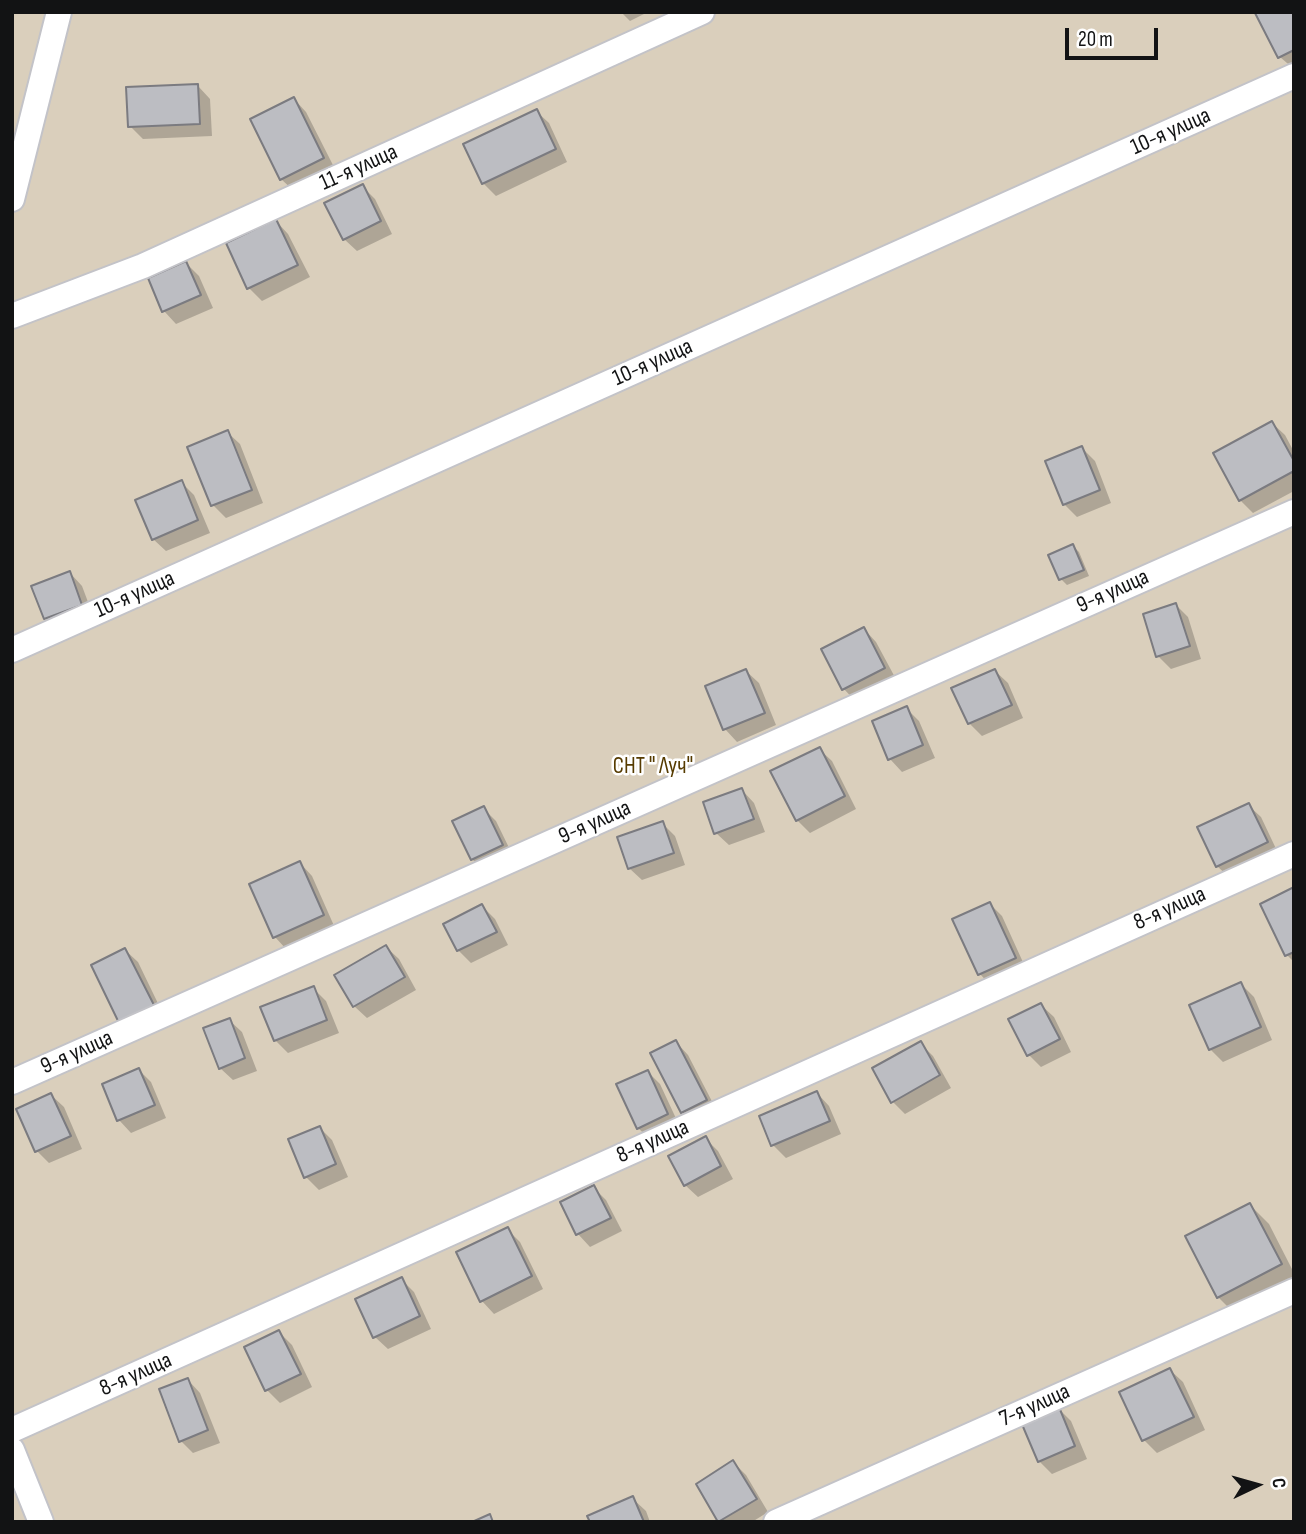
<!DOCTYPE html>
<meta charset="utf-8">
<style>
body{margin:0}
#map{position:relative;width:1306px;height:1534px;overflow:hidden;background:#f0f1f6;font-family:"Sofia Sans Condensed",sans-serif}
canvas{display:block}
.frame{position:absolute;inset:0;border:14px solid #121314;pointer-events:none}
.north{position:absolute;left:1222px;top:1450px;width:70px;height:70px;-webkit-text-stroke:5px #fff;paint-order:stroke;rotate:85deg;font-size:19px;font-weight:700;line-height:28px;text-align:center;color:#121314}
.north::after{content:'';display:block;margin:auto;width:24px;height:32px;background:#121314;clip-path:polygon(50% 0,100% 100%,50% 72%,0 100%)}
.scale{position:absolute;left:1065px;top:28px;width:93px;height:32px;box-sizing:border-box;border:4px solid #121314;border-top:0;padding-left:9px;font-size:21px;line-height:24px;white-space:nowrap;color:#121314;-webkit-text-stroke:5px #fff;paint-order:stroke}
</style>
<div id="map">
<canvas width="1306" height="1534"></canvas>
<div class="frame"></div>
<div class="north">С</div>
<div class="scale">20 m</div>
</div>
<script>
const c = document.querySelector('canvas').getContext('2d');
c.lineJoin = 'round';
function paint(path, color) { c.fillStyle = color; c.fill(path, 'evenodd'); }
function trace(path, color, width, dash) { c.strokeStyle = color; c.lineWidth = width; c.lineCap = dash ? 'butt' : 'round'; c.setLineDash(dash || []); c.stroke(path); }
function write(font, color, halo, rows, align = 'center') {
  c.font = font + ' "Sofia Sans Condensed",sans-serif'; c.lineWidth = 5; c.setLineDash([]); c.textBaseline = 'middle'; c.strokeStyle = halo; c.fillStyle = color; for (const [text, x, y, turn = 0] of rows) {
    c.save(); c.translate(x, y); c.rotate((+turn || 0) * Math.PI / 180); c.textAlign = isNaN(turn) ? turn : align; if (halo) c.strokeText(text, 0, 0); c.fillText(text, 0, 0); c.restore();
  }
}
paint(new Path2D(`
 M 12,12 L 1294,12 L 1294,1522 L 12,1522 Z`), '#dacfbc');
paint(new Path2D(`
 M 621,12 L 648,12 L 630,21 Z
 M 1260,12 L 1294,12 L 1294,69 L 1280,57 L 1257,14 Z
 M 198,86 L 210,99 L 212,136 L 143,139 L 130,126 Z
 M 294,99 L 306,112 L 336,171 L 294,191 L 281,179 Z
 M 536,111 L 549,123 L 567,162 L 496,196 L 483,183 Z
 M 362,186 L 375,199 L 392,234 L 357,251 L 344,239 Z
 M 276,221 L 288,234 L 310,277 L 262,301 L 249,288 Z
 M 186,263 L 199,276 L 213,308 L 176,324 L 164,311 Z
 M 1272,423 L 1285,435 L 1294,452 L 1294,491 L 1253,513 L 1240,500 Z
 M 227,432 L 240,444 L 263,503 L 226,518 L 213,505 L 189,447 Z
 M 1082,448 L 1095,461 L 1111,503 L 1077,517 L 1064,504 Z
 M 181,482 L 194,495 L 210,533 L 166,551 L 153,539 Z
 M 1073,546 L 1079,552 L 1089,576 L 1067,585 L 1061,579 L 1051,556 Z
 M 70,573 L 82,586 L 94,618 L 58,631 L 45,618 Z
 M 1176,605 L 1188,617 L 1201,659 L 1171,669 L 1158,656 Z
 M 864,629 L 876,642 L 897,681 L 856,702 L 844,689 L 823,649 Z
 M 746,671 L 759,683 L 776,725 L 737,742 L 725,729 Z
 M 995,671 L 1008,683 L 1023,718 L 982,736 L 969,723 Z
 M 906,708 L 919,721 L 935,758 L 902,772 L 890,759 Z
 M 819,749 L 832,761 L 856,809 L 810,833 L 797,820 Z
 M 742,790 L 754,803 L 765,832 L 729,845 L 716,833 Z
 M 1248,805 L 1261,817 L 1279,855 L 1230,878 L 1217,866 Z
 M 483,808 L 496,821 L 514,858 L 485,872 L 472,859 Z
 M 662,823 L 675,836 L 685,865 L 642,880 L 629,868 Z
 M 300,863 L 312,876 L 335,928 L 287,950 L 275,937 L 251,885 Z
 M 1294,889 L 1294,962 L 1287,955 Z
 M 990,904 L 1002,916 L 1027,971 L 992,987 L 980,974 Z
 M 482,906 L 495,919 L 508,945 L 471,963 L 458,950 L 445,924 Z
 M 386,947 L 399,959 L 416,990 L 367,1018 L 354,1006 Z
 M 125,950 L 138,962 L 166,1020 L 134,1036 Z
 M 1241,984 L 1254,997 L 1272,1040 L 1223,1062 L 1210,1049 Z
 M 313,988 L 326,1001 L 339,1033 L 288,1053 L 275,1040 Z
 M 1041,1005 L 1054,1017 L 1071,1052 L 1041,1067 L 1029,1055 Z
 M 229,1020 L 242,1032 L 257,1071 L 233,1080 L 220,1068 Z
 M 676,1042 L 688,1055 L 718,1113 L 695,1125 L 682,1112 Z
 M 920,1043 L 933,1056 L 951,1088 L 905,1114 L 893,1102 Z
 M 139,1070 L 151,1082 L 166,1118 L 131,1133 L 119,1120 Z
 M 648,1072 L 660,1084 L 680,1127 L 651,1140 L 638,1128 Z
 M 817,1093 L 829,1106 L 841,1134 L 786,1158 L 773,1145 L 761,1117 Z
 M 51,1095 L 64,1107 L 82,1149 L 49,1163 L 37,1151 Z
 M 320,1128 L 332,1140 L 348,1177 L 319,1190 L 306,1177 Z
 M 706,1139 L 718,1151 L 733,1179 L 698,1197 L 685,1185 Z
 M 593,1187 L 606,1200 L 622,1231 L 590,1247 L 578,1234 Z
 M 1250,1205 L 1269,1224 L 1294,1273 L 1294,1287 L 1237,1316 L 1218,1297 Z
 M 507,1229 L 520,1242 L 543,1289 L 494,1314 L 482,1301 Z
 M 401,1279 L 414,1292 L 431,1329 L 388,1349 L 375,1337 Z
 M 279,1332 L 292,1345 L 312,1387 L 280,1403 L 267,1390 Z
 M 1170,1370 L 1183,1382 L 1205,1430 L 1157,1453 L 1144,1440 L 1122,1392 Z
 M 188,1380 L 200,1393 L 220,1443 L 193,1453 L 181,1441 Z
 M 1059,1409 L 1071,1421 L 1087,1459 L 1052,1474 L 1039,1461 Z
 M 733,1462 L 746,1475 L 768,1512 L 752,1522 L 721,1522 L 698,1484 Z
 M 633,1499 L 646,1511 L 650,1522 L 592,1522 Z`), '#0003');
const building = new Path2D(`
 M 1294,12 L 1294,50 L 1278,58 L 1255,13 Z
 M 198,84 L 200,124 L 128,127 L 126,87 Z
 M 294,97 L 324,158 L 280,180 L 250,119 Z
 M 537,109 L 556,149 L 482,184 L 463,144 Z
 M 363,184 L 381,221 L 343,240 L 324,203 Z
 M 276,219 L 298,265 L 247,289 L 226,243 Z
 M 186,261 L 201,295 L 162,312 L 148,278 Z
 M 1272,421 L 1294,461 L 1294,471 L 1239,501 L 1213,453 Z
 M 228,430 L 252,490 L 211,506 L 187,447 Z
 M 1082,446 L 1100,490 L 1063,505 L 1045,461 Z
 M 182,480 L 198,520 L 152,540 L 135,500 Z
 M 1073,544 L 1084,570 L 1059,580 L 1048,555 Z
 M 70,571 L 82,605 L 44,619 L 31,586 Z
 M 1176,603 L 1190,646 L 1156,657 L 1143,614 Z
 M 864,627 L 885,668 L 842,690 L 821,649 Z
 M 746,669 L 765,713 L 723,730 L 705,686 Z
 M 995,669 L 1012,705 L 968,724 L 951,688 Z
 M 907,706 L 923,745 L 888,760 L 872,721 Z
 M 820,747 L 845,796 L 796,821 L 770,771 Z
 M 742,788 L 754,819 L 714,834 L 703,802 Z
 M 1249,803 L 1268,842 L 1216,867 L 1197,827 Z
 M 484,806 L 503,845 L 471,860 L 452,821 Z
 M 663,821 L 674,853 L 628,869 L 617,837 Z
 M 300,861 L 324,915 L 273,938 L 249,884 Z
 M 1294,887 L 1294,952 L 1285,956 L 1260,904 Z
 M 990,902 L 1016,958 L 978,975 L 952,919 Z
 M 482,904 L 497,932 L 457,951 L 443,924 Z
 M 386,945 L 405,977 L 353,1007 L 334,975 Z
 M 125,948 L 155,1007 L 120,1025 L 91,965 Z
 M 1241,982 L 1261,1027 L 1209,1050 L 1189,1005 Z
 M 314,986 L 327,1020 L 274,1041 L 260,1007 Z
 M 1041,1003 L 1060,1039 L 1027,1056 L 1008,1019 Z
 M 230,1018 L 245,1058 L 219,1069 L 203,1028 Z
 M 676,1040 L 707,1100 L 681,1113 L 650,1053 Z
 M 921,1041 L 940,1075 L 891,1103 L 872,1068 Z
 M 139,1068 L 155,1105 L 117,1121 L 102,1084 Z
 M 648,1070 L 668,1114 L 637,1129 L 616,1084 Z
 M 817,1091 L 830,1121 L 771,1146 L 759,1116 Z
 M 51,1093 L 71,1136 L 35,1152 L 16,1109 Z
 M 320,1126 L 336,1164 L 304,1178 L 288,1139 Z
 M 706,1136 L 721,1166 L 684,1186 L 668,1156 Z
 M 594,1185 L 611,1218 L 576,1235 L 560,1202 Z
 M 1250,1203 L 1282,1264 L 1217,1298 L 1185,1236 Z
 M 508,1227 L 532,1276 L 480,1302 L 456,1252 Z
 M 402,1277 L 420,1316 L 373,1338 L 355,1299 Z
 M 279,1330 L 301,1374 L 265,1391 L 244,1347 Z
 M 1170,1368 L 1194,1417 L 1142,1441 L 1119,1392 Z
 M 188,1378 L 208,1430 L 179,1442 L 159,1389 Z
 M 1059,1407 L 1075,1446 L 1038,1462 L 1021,1422 Z
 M 733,1460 L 757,1499 L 718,1522 L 696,1484 Z
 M 633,1496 L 644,1522 L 590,1522 L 587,1516 Z
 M 490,1514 L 493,1522 L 472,1522 Z`);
paint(building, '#bcbdc2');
trace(building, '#7b7b80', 2);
const street = new Path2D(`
 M 12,199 L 59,12
 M 12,316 L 143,266 L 702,12
 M 12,650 L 1294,76
 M 12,1082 L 1294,512
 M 12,1430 L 1294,854
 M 12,1450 L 41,1522
 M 776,1522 L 1294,1291`);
trace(street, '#c3c3c8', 28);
trace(street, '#fff', 24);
write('23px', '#121314', '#fff', [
 ["10-я улица",1171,132,-24],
 ["11-я улица",359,168,-24],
 ["10-я улица",653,363,-24],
 ["9-я улица",1113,592,-24],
 ["10-я улица",135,595,-24],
 ["9-я улица",595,823,-24],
 ["8-я улица",1170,909,-24],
 ["9-я улица",77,1053,-24],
 ["8-я улица",653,1142,-24],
 ["8-я улица",136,1375,-24],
 ["7-я улица",1035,1406,-24]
]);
write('23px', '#563b00', '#fff', [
 ["СНТ \" Луч\"",653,767]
]);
</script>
